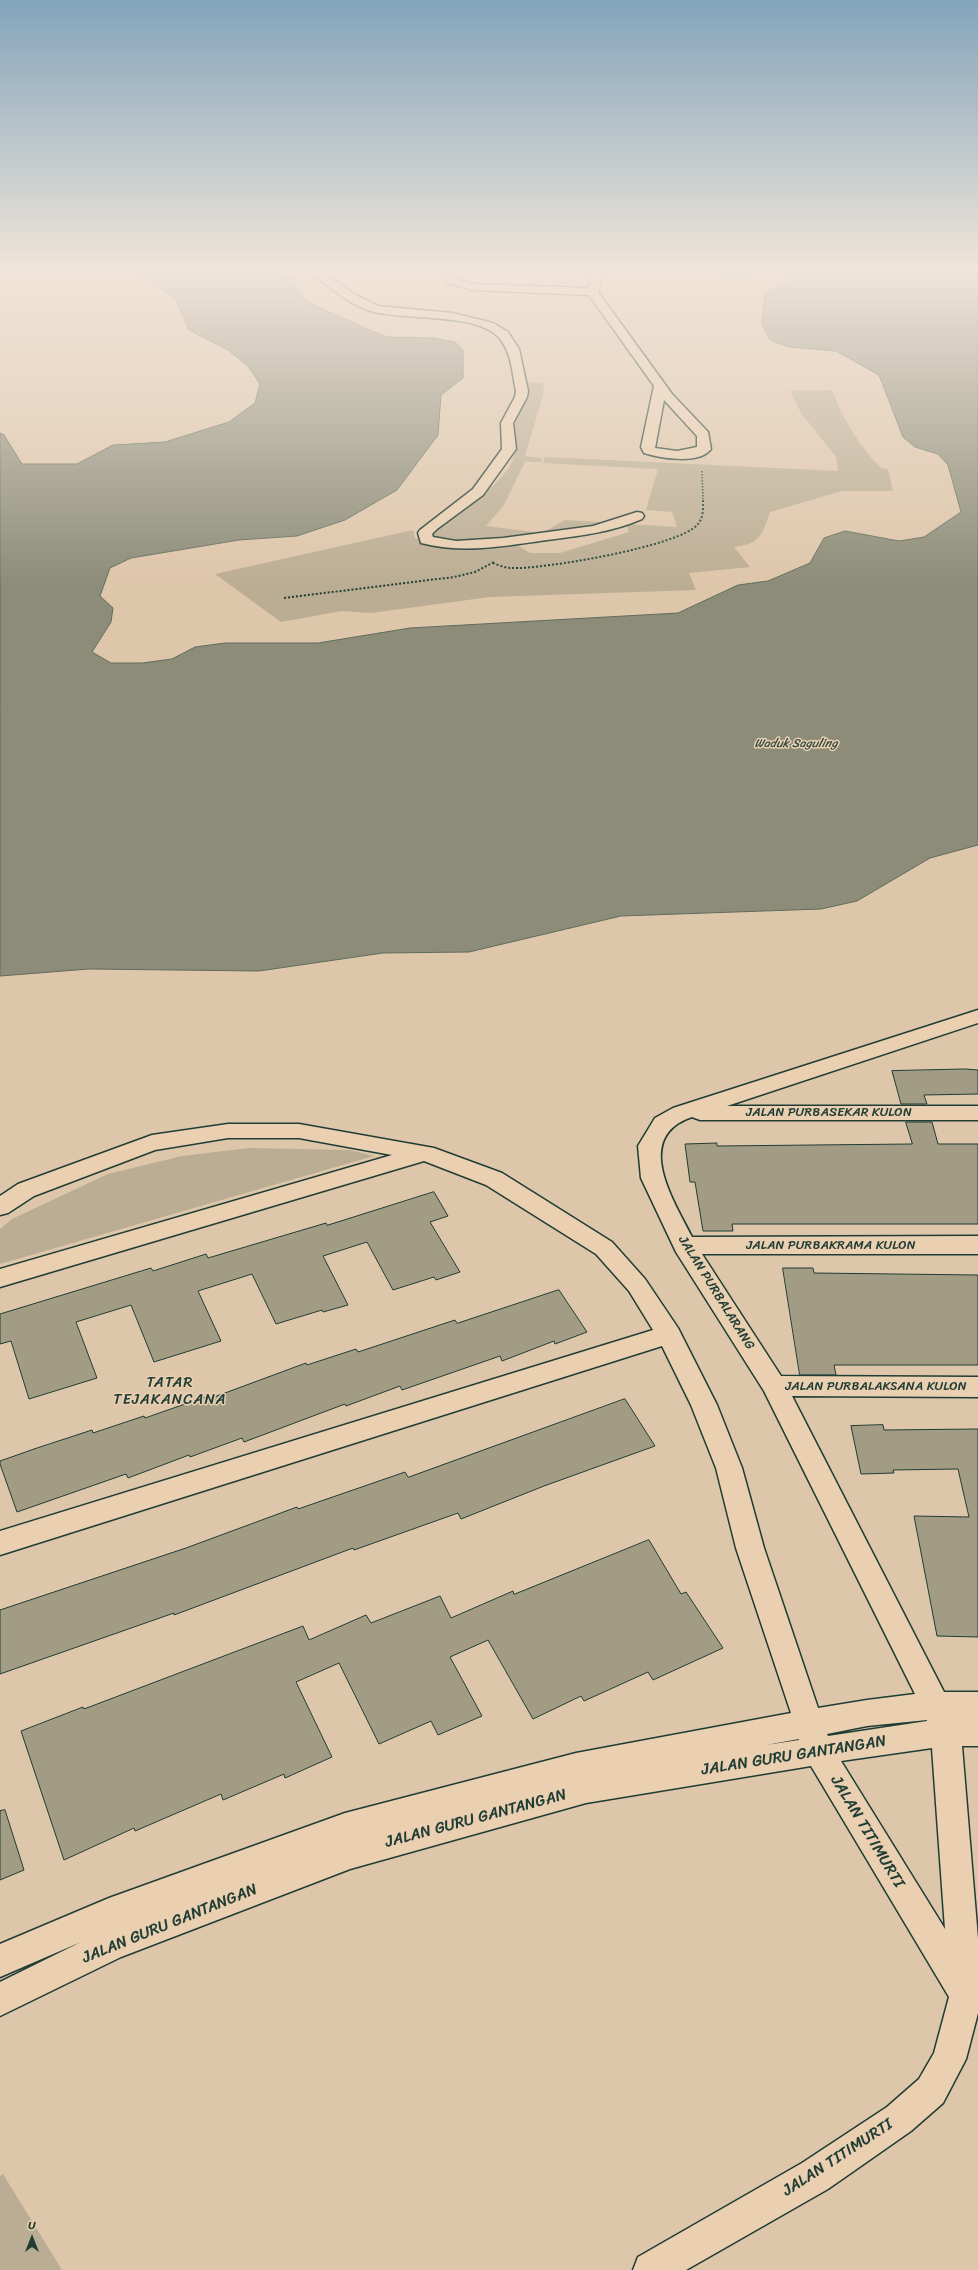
<!DOCTYPE html>
<style>
body{margin:0}
#map{position:relative;width:978px;height:2270px;overflow:hidden;background:#dec6aa;font-family:Sriracha,sans-serif}
canvas{display:block}
.north{position:absolute;left:12px;top:2218px;width:40px;height:40px;-webkit-text-stroke:3px #eacfb1;paint-order:stroke;rotate:0deg;font-size:11px;font-weight:700;line-height:16px;text-align:center;color:#1f3d34}
.north::after{content:'';display:block;margin:auto;width:14px;height:18px;background:#1f3d34;clip-path:polygon(50% 0,100% 100%,50% 72%,0 100%)}
</style>
<div id="map">
<canvas width="978" height="2270"></canvas>
<div class="north">U</div>
</div>
<script>
const c = document.querySelector('canvas').getContext('2d');
c.lineJoin = 'round';
function paint(path, color) { c.fillStyle = color; c.fill(path, 'evenodd'); }
function trace(path, color, width, dash) { c.strokeStyle = color; c.lineWidth = width; c.lineCap = dash ? 'butt' : 'round'; c.setLineDash(dash || []); c.stroke(path); }
function write(font, color, halo, rows, align = 'center') {
  c.font = font + ' Sriracha,sans-serif'; c.lineWidth = 3; c.setLineDash([]); c.textBaseline = 'middle'; c.strokeStyle = halo; c.fillStyle = color; for (const [text, x, y, turn = 0] of rows) {
    c.save(); c.translate(x, y); c.rotate((+turn || 0) * Math.PI / 180); c.textAlign = isNaN(turn) ? turn : align; if (halo) c.strokeText(text, 0, 0); c.fillText(text, 0, 0); c.restore();
  }
}
paint(new Path2D(`
 M 730,268 L 748,268 L 750,278 L 741,283 L 715,280 Z
 M 526,382 L 543,383 L 544,392 L 525,456 L 542,458 L 541,462 L 525,462 L 504,505 L 486,526 L 542,533 L 565,520 L 618,523 C 561,532 486,551 430,538 L 431,532 C 454,515 500,487 512,462 C 517,451 513,437 515,425 C 519,406 530,403 526,382 Z
 M 832,390 C 842,418 860,447 881,468 L 888,469 L 893,491 L 842,491 L 770,512 C 762,535 760,544 734,547 L 750,567 L 689,573 L 696,590 L 490,597 L 371,613 L 342,611 L 281,622 L 215,574 L 413,530 L 415,538 L 430,545 L 463,547 L 517,545 L 530,553 L 560,553 L 629,532 L 626,524 L 677,527 L 672,512 L 646,510 L 658,469 L 543,463 L 545,457 L 838,471 L 836,457 L 801,413 L 790,391 Z
 M 249,1148 L 350,1150 L 374,1156 L 0,1264 L 0,1229 L 12,1219 L 108,1174 L 182,1156 Z
 M 3,2174 L 62,2270 L 0,2270 L 0,2176 Z`), '#bbad93');
const water = new Path2D(`
 M 125,268 L 275,268 L 293,280 L 307,302 L 386,337 L 434,338 L 455,342 L 463,350 L 463,378 L 441,395 L 438,435 L 397,490 L 345,520 L 297,536 L 239,540 L 131,558 L 110,568 L 100,596 L 113,608 L 111,622 L 92,652 L 111,663 L 142,663 L 172,659 L 195,647 L 225,643 L 318,643 L 410,628 L 678,613 L 738,585 L 768,581 L 810,563 L 824,538 L 845,531 L 899,541 L 924,537 L 961,512 L 948,465 L 938,454 L 915,447 L 903,437 L 879,375 L 836,351 L 789,347 L 770,340 L 762,324 L 765,292 C 776,287 792,282 791,268 L 978,268 L 978,845 L 930,858 L 857,901 L 821,909 L 621,916 L 469,952 L 383,953 L 259,971 L 89,969 L 0,976 L 0,433 L 4,435 L 22,464 L 77,464 L 113,445 L 165,442 L 229,422 L 255,403 L 260,384 L 248,366 L 228,350 L 189,330 L 175,299 L 148,279 Z`);
paint(water, '#8c8c78');
trace(water, '#606c5d', 1);
const building = new Path2D(`
 M 965,1069 L 978,1070 L 978,1094 L 924,1095 L 927,1104 L 901,1104 L 892,1071 Z
 M 906,1122 L 932,1122 L 938,1144 L 978,1144 L 978,1224 L 732,1224 L 733,1231 L 703,1231 L 695,1182 L 690,1182 L 685,1144 L 717,1143 L 717,1146 L 912,1144 Z
 M 434,1192 L 448,1216 L 430,1222 L 460,1272 L 436,1280 L 434,1277 L 393,1290 L 367,1242 L 323,1256 L 348,1305 L 323,1312 L 322,1310 L 276,1324 L 252,1274 L 198,1291 L 221,1341 L 154,1362 L 131,1305 L 76,1322 L 97,1378 L 29,1399 L 11,1341 L 0,1344 L 0,1314 L 151,1268 L 153,1271 L 206,1254 L 208,1258 L 326,1223 L 327,1225 Z
 M 783,1268 L 813,1268 L 814,1273 L 978,1275 L 978,1365 L 834,1365 L 836,1375 L 800,1375 Z
 M 559,1290 L 587,1332 L 555,1344 L 554,1341 L 502,1361 L 500,1356 L 402,1390 L 400,1386 L 346,1406 L 345,1404 L 244,1442 L 242,1438 L 190,1457 L 189,1455 L 128,1478 L 126,1474 L 17,1512 L 0,1464 L 0,1461 L 37,1448 L 92,1430 L 93,1433 L 144,1416 L 145,1418 L 205,1397 L 206,1400 L 306,1363 L 307,1365 L 356,1349 L 358,1352 L 455,1320 L 457,1323 Z
 M 625,1399 L 655,1446 L 544,1486 L 461,1519 L 458,1513 L 354,1550 L 353,1548 L 174,1615 L 174,1613 L 0,1674 L 0,1610 L 186,1548 L 297,1507 L 298,1509 L 405,1472 L 408,1477 Z
 M 883,1425 L 884,1430 L 978,1429 L 978,1637 L 937,1636 L 914,1516 L 969,1517 L 958,1469 L 893,1470 L 894,1473 L 861,1474 L 851,1426 Z
 M 649,1540 L 681,1594 L 686,1592 L 723,1648 L 653,1680 L 648,1672 L 584,1701 L 581,1696 L 533,1719 L 488,1640 L 450,1657 L 482,1716 L 438,1735 L 431,1721 L 379,1744 L 339,1663 L 296,1682 L 332,1757 L 285,1778 L 284,1774 L 223,1800 L 221,1794 L 135,1831 L 134,1828 L 64,1860 L 21,1731 L 83,1707 L 84,1709 L 303,1626 L 309,1640 L 366,1615 L 371,1623 L 440,1596 L 451,1618 L 513,1591 L 514,1594 Z
 M 5,1810 L 24,1870 L 0,1880 L 0,1811 Z`);
paint(building, '#a39c85');
trace(building, '#1f3d34', 1);
const minor = new Path2D(`
 M 306,268 L 318,268 L 354,294 L 378,306 L 452,313 L 493,323 L 508,332 L 519,349 L 528,391 L 527,397 L 513,423 L 516,449 L 483,495 L 437,529 L 432,534 L 433,537 L 456,541 L 503,538 L 593,526 L 637,512 L 642,513 L 644,516 L 642,519 C 612,532 580,536 547,540 C 504,546 464,554 421,543 L 418,533 L 420,530 L 473,489 L 502,449 L 501,423 L 515,397 L 516,391 C 512,373 512,354 500,339 C 480,312 404,321 371,311 C 355,306 340,296 327,285 C 320,280 310,275 306,268 Z
 M 441,268 L 451,268 L 450,271 L 456,279 L 473,284 L 588,288 L 594,268 L 604,268 L 598,292 L 672,394 L 708,432 L 711,449 C 699,465 660,458 644,453 L 641,447 L 654,386 L 589,295 L 472,290 L 448,283 L 440,271 ZM 664,400 L 697,436 L 697,447 L 677,451 L 655,448 Z
 M 978,1010 L 978,1023 L 727,1106 L 978,1106 L 978,1120 L 700,1120 L 692,1117 C 632,1137 674,1201 692,1237 L 978,1236 L 978,1254 L 702,1254 L 781,1376 L 978,1377 L 978,1397 L 792,1396 L 944,1692 L 978,1692 L 978,1746 L 962,1746 L 978,1939 L 978,2013 L 966,2059 L 943,2103 L 911,2131 L 828,2189 L 686,2270 L 633,2270 L 638,2257 L 802,2163 L 887,2107 L 919,2079 L 934,2053 L 949,1997 L 811,1766 L 586,1803 L 350,1869 L 121,1957 L 0,2016 L 0,1982 L 81,1942 L 0,1977 L 0,1944 L 109,1898 L 345,1813 L 576,1753 L 791,1713 L 736,1548 L 716,1468 L 691,1405 L 662,1346 L 0,1555 L 0,1531 L 653,1330 L 629,1291 L 596,1254 L 486,1185 L 424,1161 L 0,1287 L 0,1269 L 392,1155 L 299,1138 L 228,1138 L 155,1150 L 34,1196 L 8,1213 L 0,1215 L 0,1196 L 18,1184 L 152,1135 L 228,1124 L 299,1124 L 434,1148 L 502,1173 L 612,1242 L 645,1279 L 678,1328 L 717,1405 L 742,1468 L 764,1548 L 818,1708 L 867,1700 L 915,1694 L 764,1391 L 676,1252 L 641,1178 L 638,1146 L 655,1118 L 673,1108 ZM 927,1720 L 927,1721 L 828,1736 L 827,1734 L 867,1726 ZM 799,1739 L 799,1740 L 766,1745 ZM 932,1748 L 945,1929 L 841,1761 Z`);
trace(minor, '#1f3d34', 3);
trace(new Path2D(`
 M 737,278 L 744,268
 M 702,471 L 703,499`), '#1f3d34', 1.5, [1.5, 1.5]);
trace(new Path2D(`
 M 493,563 C 498,565 505,568 511,568 C 540,570 682,546 698,524 C 704,517 703,507 703,498
 M 284,598 L 454,577 L 475,572 L 494,562`), '#1f3d34', 2, [2, 2]);
paint(minor, '#eacfb1');
const sky = c.createLinearGradient(0, 0, 0, 586);
sky.addColorStop(0, '#83a4bb');
sky.addColorStop(0.46, '#f0e5d9');
sky.addColorStop(1, '#f0e5d900');
c.fillStyle = sky;
c.fillRect(0, 0, 978, 586);
write('italic 12px', '#2f493e', '#eacfb1', [
 ["Waduk Saguling",796,744]
]);
write('13px', '#1f3d34', '#eacfb1', [
 ["JALAN PURBASEKAR KULON",829,1113],
 ["JALAN PURBAKRAMA KULON",831,1246],
 ["JALAN PURBALARANG",716,1293,58],
 ["JALAN PURBALAKSANA KULON",876,1387]
]);
c.letterSpacing = '1px';
write('15px', '#1f3d34', '#eacfb1', [
 ["TATAR",170,1383],
 ["TEJAKANCANA",170,1400]
]);
c.letterSpacing = '0px';
write('16px', '#1f3d34', '#eacfb1', [
 ["JALAN GURU GANTANGAN",794,1756,-9],
 ["JALAN GURU GANTANGAN",476,1819,-15],
 ["JALAN TITIMURTI",867,1832,59],
 ["JALAN GURU GANTANGAN",170,1924,-22],
 ["JALAN TITIMURTI",838,2158,-33]
]);
</script>
